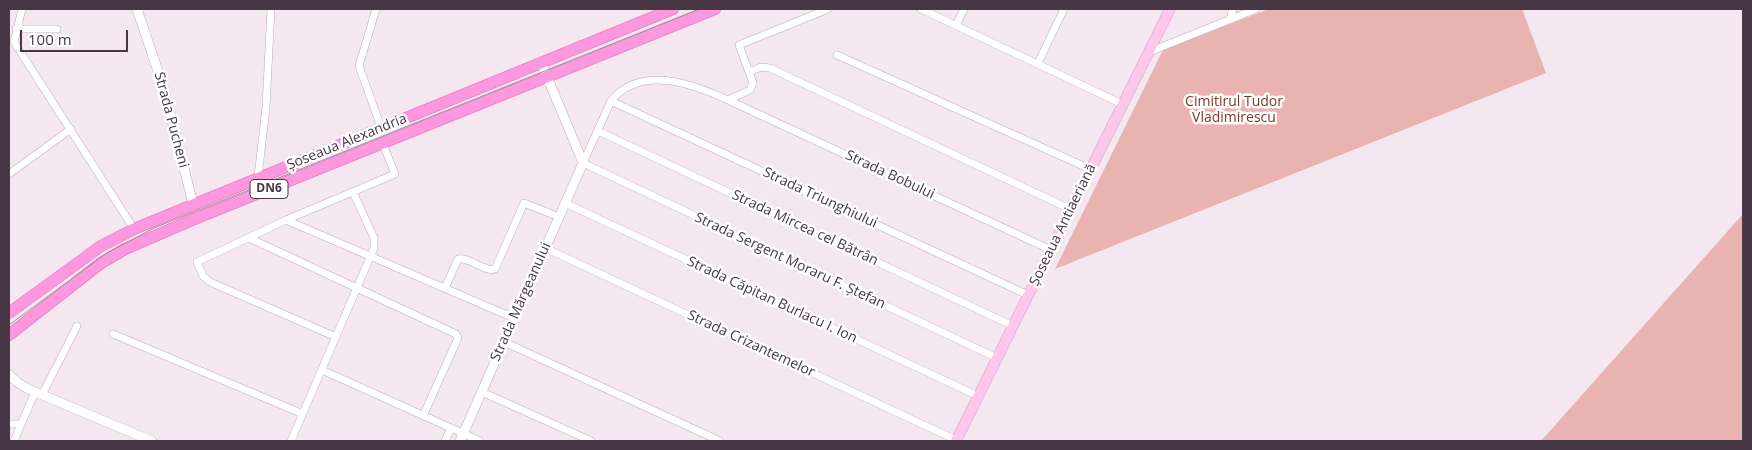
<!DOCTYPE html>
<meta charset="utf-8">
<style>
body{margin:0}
#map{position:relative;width:1752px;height:450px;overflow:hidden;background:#f4e7f0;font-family:"Open Sans",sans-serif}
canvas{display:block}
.frame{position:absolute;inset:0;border:10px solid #473644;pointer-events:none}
.scale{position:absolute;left:20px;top:30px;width:108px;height:22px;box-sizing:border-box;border:2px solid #473644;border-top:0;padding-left:6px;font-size:15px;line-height:18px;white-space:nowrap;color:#473644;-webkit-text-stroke:4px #fff;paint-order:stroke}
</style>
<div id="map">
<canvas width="1752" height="450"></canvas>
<div class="frame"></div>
<div class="scale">100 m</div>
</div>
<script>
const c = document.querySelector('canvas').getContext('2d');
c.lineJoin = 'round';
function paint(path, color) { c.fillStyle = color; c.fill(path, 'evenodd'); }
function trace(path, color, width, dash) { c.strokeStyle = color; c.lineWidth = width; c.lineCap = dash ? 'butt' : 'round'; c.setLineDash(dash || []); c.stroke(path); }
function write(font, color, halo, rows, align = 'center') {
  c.font = font + ' "Open Sans",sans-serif'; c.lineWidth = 5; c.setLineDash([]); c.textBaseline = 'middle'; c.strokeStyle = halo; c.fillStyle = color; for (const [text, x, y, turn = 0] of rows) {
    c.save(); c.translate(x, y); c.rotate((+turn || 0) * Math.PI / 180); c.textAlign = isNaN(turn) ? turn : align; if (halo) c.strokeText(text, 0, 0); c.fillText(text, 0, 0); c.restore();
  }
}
paint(new Path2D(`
 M 1269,9 L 1522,9 L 1546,73 L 1055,269 L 1163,50 Z
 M 1743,214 L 1743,441 L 1541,441 Z`), '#e8b3b0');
const minor = new Path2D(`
 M 22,9 L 14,42 L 134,229
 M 376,9 L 359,66 L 381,127
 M 828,9 L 739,45 L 753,83 L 750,90 L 728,100 C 693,84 641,64 611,101 L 583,163 L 997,358
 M 921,9 L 1122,104
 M 1230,19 L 1233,9
 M 956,25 L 964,9
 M 16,29 L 57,29
 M 1149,52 L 1256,9
 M 837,55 L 1090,169
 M 1038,63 L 1064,9
 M 749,72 L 761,67 L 770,68 L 1070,209
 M 728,100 L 1051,250
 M 611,101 L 1028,295
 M 598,131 L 1013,326
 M 9,174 L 71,129
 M 258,177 L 266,107 L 271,9
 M 565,203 L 978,396
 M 286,220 L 514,318
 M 249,238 L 456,334 L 458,338 L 423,416
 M 545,248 L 956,440
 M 445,288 L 458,259 C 471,257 483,272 495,269 L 524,203 L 559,217
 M 113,334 L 303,414
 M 336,337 L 210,282 L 203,276 L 197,262 L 286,220 L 395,174 L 383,144
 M 504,342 L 720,441
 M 322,370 L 480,441
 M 482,392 L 591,441
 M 42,395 L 77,326
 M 9,424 L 21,424
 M 14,441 L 35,392
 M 291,441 L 374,248 L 374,238 L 353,192
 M 445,441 L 451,428`);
const tertiary = new Path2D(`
 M 137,9 L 165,92 L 193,204
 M 9,375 L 17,382 L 28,389 L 152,441
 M 460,441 L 583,163 L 541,62`);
const secondary = new Path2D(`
 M 956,441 L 1170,9`);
const primary = new Path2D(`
 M 9,313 L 101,246 L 134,229 L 673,9
 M 9,335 L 101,263 L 125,249 L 192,220 L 715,9`);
trace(minor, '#bfaaba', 8);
trace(tertiary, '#bfaaba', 10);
trace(secondary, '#dc9ec7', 11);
trace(primary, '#e366bf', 12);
trace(minor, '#fff', 7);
trace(tertiary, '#fff', 9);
trace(secondary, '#fec7eb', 10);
trace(primary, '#fd97de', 11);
trace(new Path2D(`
 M 9,325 L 107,253 L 154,228 L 699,9`), '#969696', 1);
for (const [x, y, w] of [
 [269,189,38]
]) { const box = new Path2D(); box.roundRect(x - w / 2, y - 9.5, w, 19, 4); c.fillStyle = '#fff'; c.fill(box); trace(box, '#473644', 1); }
write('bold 12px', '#473644', null, [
 ["DN6",269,189]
]);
write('14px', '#783a2a', '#fff', [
 ["Cimitirul Tudor",1234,102],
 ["Vladimirescu",1234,118]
]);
write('14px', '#473644', '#fff', [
 ["Strada Pucheni",171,120,75],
 ["Șoseaua Alexandria",347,142,-22],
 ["Strada Bobului",890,175,25],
 ["Strada Triunghiului",820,198,25],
 ["Șoseaua Antiaeriană",1063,225,-64],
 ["Strada Mircea cel Bătrân",805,228,25],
 ["Strada Sergent Moraru F. Ștefan",790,261,25],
 ["Strada Căpitan Burlacu I. Ion",772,300,25],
 ["Strada Mărgeanului",521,302,-66],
 ["Strada Crizantemelor",751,344,25]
]);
</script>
